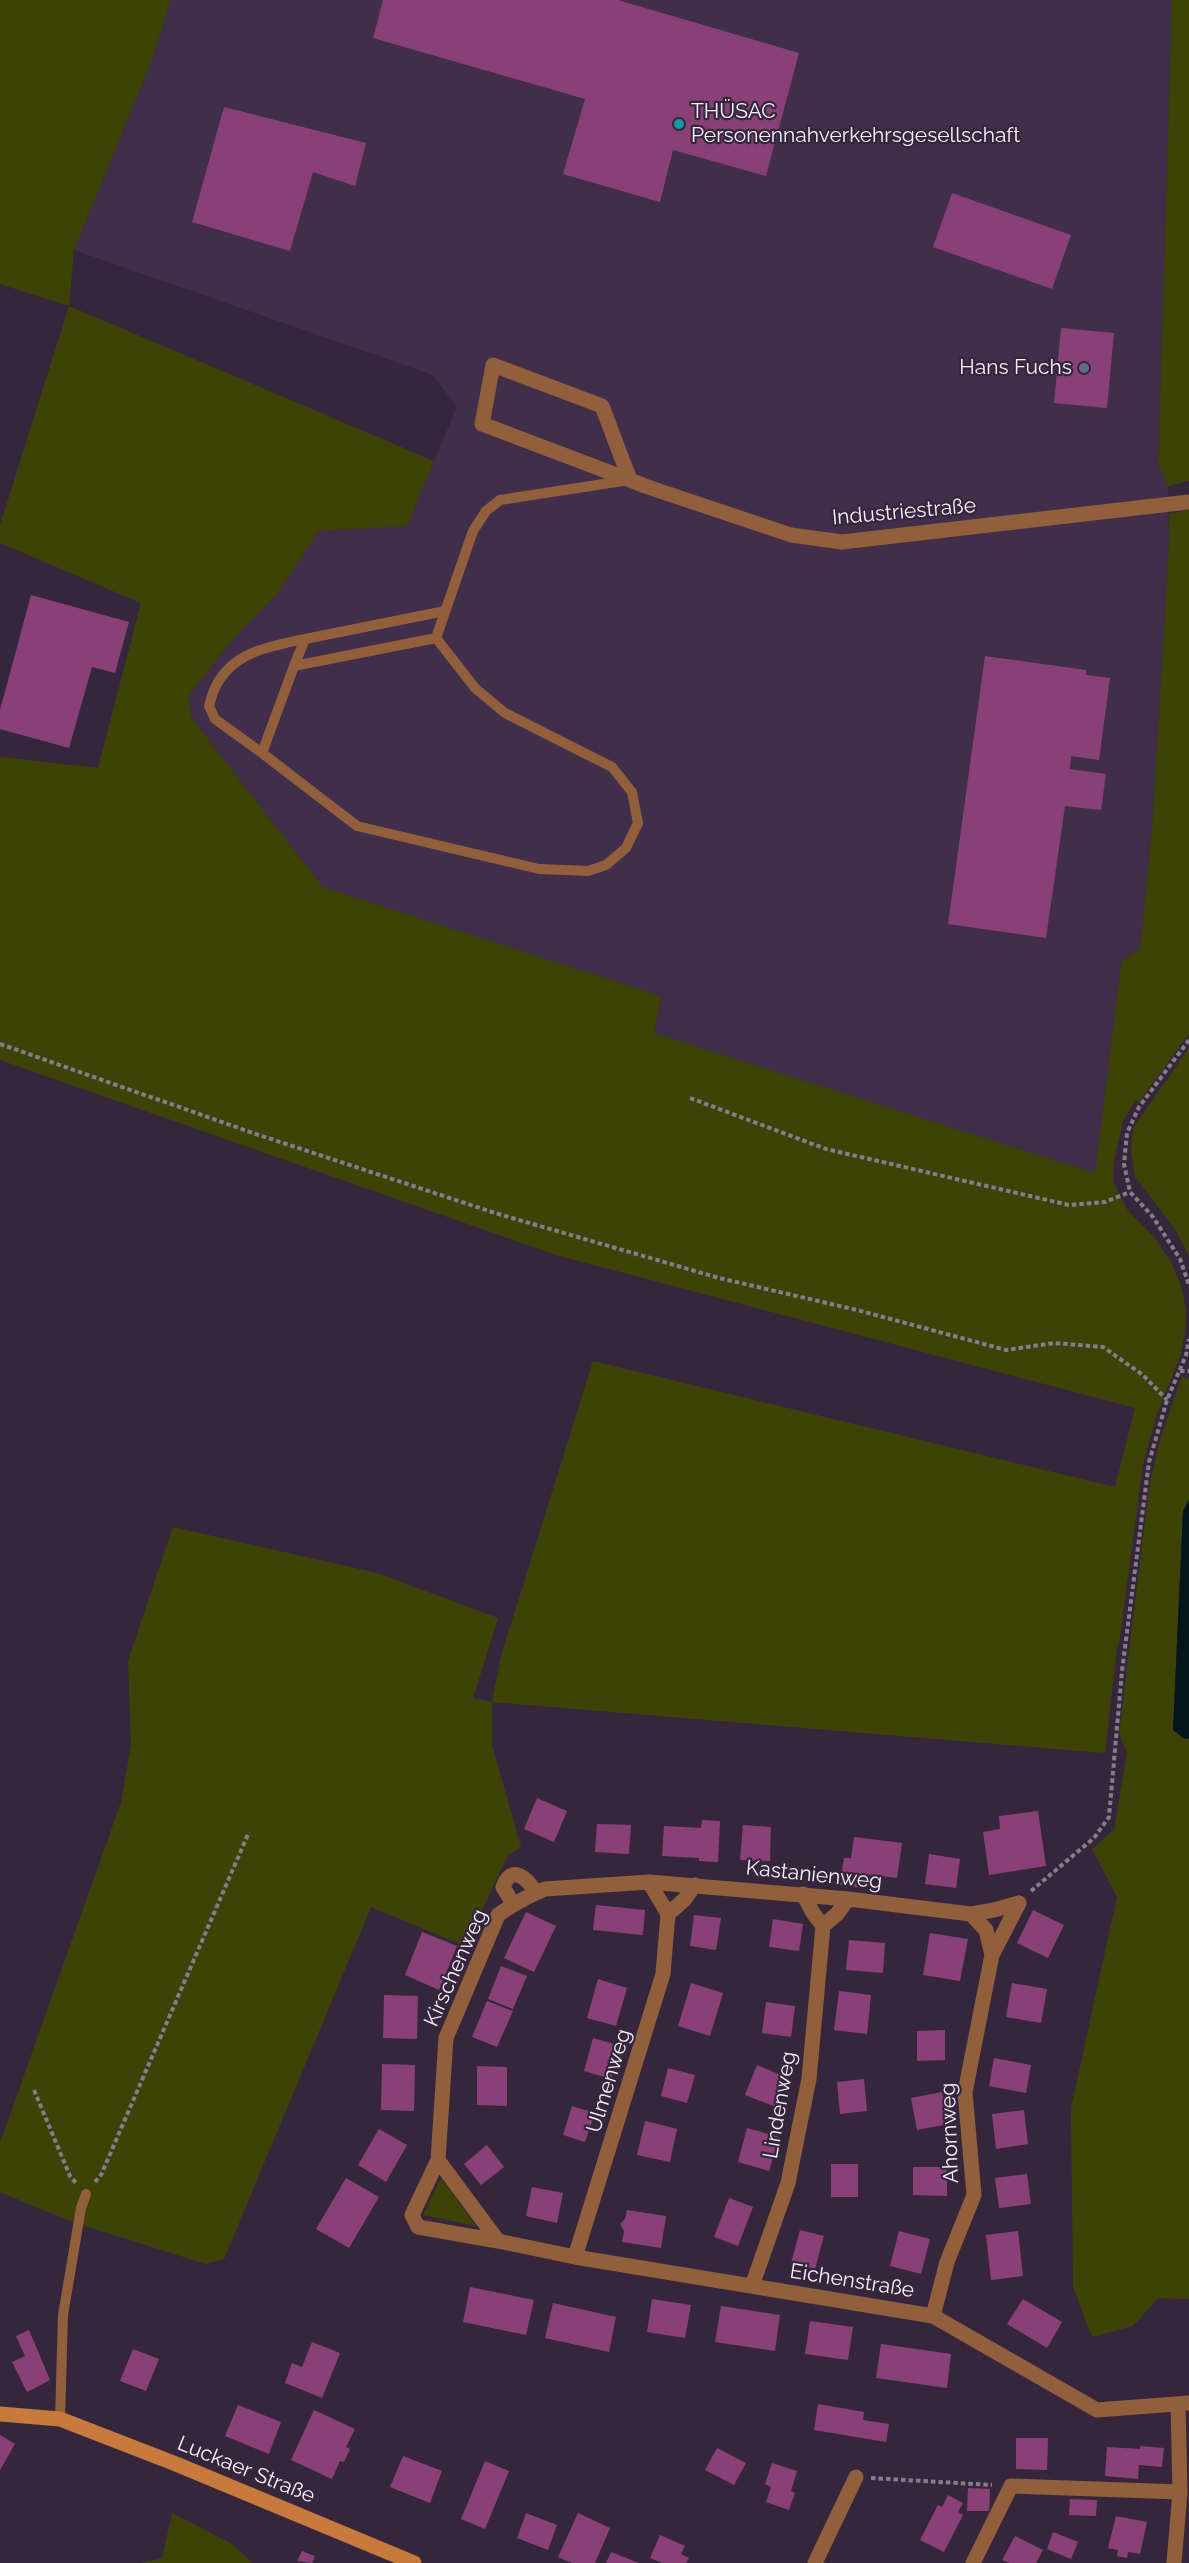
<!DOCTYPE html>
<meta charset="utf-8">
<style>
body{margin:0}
canvas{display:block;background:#36263c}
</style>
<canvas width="1189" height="2563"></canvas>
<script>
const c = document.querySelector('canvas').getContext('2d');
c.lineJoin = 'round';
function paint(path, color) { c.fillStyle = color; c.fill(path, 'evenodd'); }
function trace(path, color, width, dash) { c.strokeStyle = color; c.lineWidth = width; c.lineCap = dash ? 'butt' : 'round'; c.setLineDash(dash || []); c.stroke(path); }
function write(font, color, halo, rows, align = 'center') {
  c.font = font + ' Raleway,sans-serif'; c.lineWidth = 4.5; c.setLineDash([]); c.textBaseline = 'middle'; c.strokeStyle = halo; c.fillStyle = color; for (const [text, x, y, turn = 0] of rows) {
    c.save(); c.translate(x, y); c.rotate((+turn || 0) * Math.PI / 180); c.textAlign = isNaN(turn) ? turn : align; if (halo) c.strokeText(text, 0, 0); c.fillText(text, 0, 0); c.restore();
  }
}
paint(new Path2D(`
 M 171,0 L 1172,0 L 1158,465 L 1168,486 L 1169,541 L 1152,826 L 1140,949 L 1121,962 L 1095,1173 L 654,1033 L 661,996 L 323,887 L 191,717 L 189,695 L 232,640 L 277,594 L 319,531 L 407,525 L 457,407 L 433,375 L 74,250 L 152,60 Z`), '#412e4a');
paint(new Path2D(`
 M 0,0 L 171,0 L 152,60 L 74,250 L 69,306 L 434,461 L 407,526 L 319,531 L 277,594 L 232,640 L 189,695 L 191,717 L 323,887 L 661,996 L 654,1033 L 1095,1173 L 1121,962 L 1140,949 L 1152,826 L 1169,541 L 1169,514 L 1189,510 L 1189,1034 L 1139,1102 L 1136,1100 L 1123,1121 L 1114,1161 L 1113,1181 L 1128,1211 L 1155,1238 L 1172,1264 L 1182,1289 L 1186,1311 L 1185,1332 L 1181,1354 L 1158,1411 L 1143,1464 L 1119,1644 L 1117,1647 L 1105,1753 L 492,1702 L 492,1745 L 521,1847 L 508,1855 L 465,1946 L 371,1907 L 224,2259 L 206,2264 L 72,2222 L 0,2192 L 0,2143 L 121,1802 L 131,1745 L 128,1661 L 173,1527 L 377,1573 L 498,1618 L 473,1698 L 492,1702 L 501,1656 L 593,1361 L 1115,1487 L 1135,1408 L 556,1255 L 0,1060 L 0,757 L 98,768 L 141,603 L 0,543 L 0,525 L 69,306 L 0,284 Z
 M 1172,0 L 1189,0 L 1189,481 L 1168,486 L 1158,465 Z
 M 1189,1048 L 1189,1256 L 1175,1229 L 1135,1177 L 1131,1152 L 1133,1128 Z
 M 1182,1376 L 1189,1379 L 1189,1500 L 1183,1511 L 1173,1730 L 1183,1738 L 1189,1739 L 1189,2299 L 1158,2298 L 1133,2326 L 1092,2337 L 1073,2286 L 1071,2108 L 1117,1897 L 1092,1849 L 1114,1830 L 1127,1753 L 1119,1734 L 1149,1487 L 1160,1440 Z
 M 441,2178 L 476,2226 L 423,2215 Z
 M 172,2513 L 232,2544 L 252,2563 L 142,2563 L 162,2558 Z`), '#3d4306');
paint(new Path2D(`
 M 1189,1500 L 1189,1739 L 1183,1738 L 1173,1730 L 1183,1511 Z`), '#06141b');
paint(new Path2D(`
 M 383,0 L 618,0 L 799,53 L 766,176 L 673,150 L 660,202 L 563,174 L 585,99 L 373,38 Z
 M 224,107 L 366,143 L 355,186 L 313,172 L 290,251 L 192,222 Z
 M 952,193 L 1071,235 L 1052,289 L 933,247 Z
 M 1061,328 L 1114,333 L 1107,408 L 1054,403 Z
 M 31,595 L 129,622 L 115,673 L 92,667 L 69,748 L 0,729 L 0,710 Z
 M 985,656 L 1086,670 L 1086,675 L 1110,678 L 1099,760 L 1071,756 L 1070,769 L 1106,774 L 1101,810 L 1065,806 L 1046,938 L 948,924 Z
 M 537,1798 L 567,1811 L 554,1842 L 524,1829 Z
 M 1038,1811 L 1046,1866 L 989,1875 L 983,1832 L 1000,1829 L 999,1816 Z
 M 702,1820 L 720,1821 L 718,1862 L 699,1861 L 699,1858 L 662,1856 L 664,1826 L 701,1828 Z
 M 597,1824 L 631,1825 L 629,1854 L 595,1852 Z
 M 743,1825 L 771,1827 L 770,1861 L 740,1860 Z
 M 854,1837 L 902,1843 L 897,1878 L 865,1874 L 863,1888 L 840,1885 L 844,1858 L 851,1858 Z
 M 929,1854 L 960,1859 L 956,1888 L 925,1884 Z
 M 596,1905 L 645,1910 L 643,1935 L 593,1930 Z
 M 1033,1910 L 1064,1925 L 1048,1958 L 1017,1943 Z
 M 526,1912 L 556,1926 L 534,1972 L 504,1958 Z
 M 694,1915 L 721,1918 L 716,1950 L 690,1946 Z
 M 773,1919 L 803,1924 L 799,1951 L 769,1947 Z
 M 422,1932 L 457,1946 L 439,1990 L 405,1975 Z
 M 930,1933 L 968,1939 L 960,1981 L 923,1975 Z
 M 849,1940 L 885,1943 L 883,1973 L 846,1970 Z
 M 501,1966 L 527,1976 L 513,2009 L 488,1999 Z
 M 598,1979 L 627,1988 L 616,2026 L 587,2018 Z
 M 691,1983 L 723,1993 L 710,2036 L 678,2026 Z
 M 1012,1983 L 1047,1989 L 1041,2023 L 1006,2017 Z
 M 839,1991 L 871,1995 L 867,2034 L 834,2030 Z
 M 384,1995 L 418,1996 L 417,2039 L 383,2038 Z
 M 487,2001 L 513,2011 L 497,2047 L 472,2037 Z
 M 766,2002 L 795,2006 L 791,2037 L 762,2033 Z
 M 945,2030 L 945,2060 L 917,2061 L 917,2031 Z
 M 593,2038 L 621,2046 L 611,2079 L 584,2071 Z
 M 994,2058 L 1031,2065 L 1026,2093 L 989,2086 Z
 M 382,2064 L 415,2065 L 414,2111 L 381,2110 Z
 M 757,2065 L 788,2078 L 776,2107 L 745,2095 Z
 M 477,2066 L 507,2067 L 507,2106 L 477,2105 Z
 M 668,2068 L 695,2075 L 687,2103 L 661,2096 Z
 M 864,2079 L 867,2111 L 840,2114 L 837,2082 Z
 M 942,2092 L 949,2124 L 917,2130 L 911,2098 Z
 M 572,2106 L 595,2113 L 585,2142 L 563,2135 Z
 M 1024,2110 L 1028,2144 L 996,2149 L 992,2114 Z
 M 645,2121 L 677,2129 L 670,2162 L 637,2155 Z
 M 747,2128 L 779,2137 L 769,2171 L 738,2162 Z
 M 379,2129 L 407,2145 L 386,2182 L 358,2165 Z
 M 487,2145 L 504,2167 L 481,2185 L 464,2164 Z
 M 831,2164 L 858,2164 L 858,2197 L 831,2197 Z
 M 913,2167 L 947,2167 L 947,2196 L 913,2195 Z
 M 1027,2174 L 1031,2204 L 999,2208 L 995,2178 Z
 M 346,2178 L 379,2197 L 349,2248 L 316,2229 Z
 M 532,2187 L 563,2193 L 557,2223 L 526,2216 Z
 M 729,2198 L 753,2207 L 738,2246 L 714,2237 Z
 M 627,2210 L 666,2216 L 661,2248 L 622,2242 L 624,2231 L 620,2224 L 625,2219 Z
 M 800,2230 L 824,2236 L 815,2269 L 791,2263 Z
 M 899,2231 L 930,2239 L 921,2274 L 890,2266 Z
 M 1018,2231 L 1023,2276 L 991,2280 L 986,2235 Z
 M 470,2287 L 534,2300 L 526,2335 L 463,2322 Z
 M 652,2299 L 691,2305 L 685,2338 L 647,2332 Z
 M 1023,2299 L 1062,2322 L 1047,2348 L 1007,2324 Z
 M 553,2303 L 616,2317 L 609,2352 L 545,2338 Z
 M 721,2306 L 780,2315 L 775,2351 L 715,2342 Z
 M 810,2321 L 853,2327 L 848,2360 L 805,2354 Z
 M 29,2330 L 50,2380 L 27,2392 L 12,2362 L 25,2356 L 16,2336 Z
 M 312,2342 L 340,2353 L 322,2398 L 285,2383 L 292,2363 L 302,2367 Z
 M 881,2344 L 951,2354 L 947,2388 L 876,2378 Z
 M 133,2349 L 159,2359 L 146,2391 L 120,2381 Z
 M 818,2404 L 864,2412 L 863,2420 L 889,2424 L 886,2442 L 814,2430 Z
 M 238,2405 L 281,2422 L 269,2454 L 225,2436 Z
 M 314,2410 L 355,2429 L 346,2447 L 350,2449 L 344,2462 L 340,2461 L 332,2479 L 291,2460 Z
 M 0,2435 L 15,2444 L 0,2470 Z
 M 1016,2438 L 1048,2438 L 1047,2470 L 1016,2469 Z
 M 1140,2446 L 1164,2448 L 1162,2467 L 1139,2465 L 1138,2479 L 1105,2476 L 1107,2447 L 1140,2449 Z
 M 717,2448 L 746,2463 L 734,2485 L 705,2470 Z
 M 403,2456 L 442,2471 L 430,2503 L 390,2487 Z
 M 485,2461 L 509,2471 L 485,2529 L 461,2519 Z
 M 772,2463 L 797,2471 L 791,2491 L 795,2493 L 789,2510 L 766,2502 L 771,2487 L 765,2484 Z
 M 968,2488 L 990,2489 L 989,2511 L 967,2511 Z
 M 948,2495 L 963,2503 L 958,2512 L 963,2515 L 944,2552 L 920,2540 L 938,2505 L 942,2507 Z
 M 1070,2499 L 1097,2500 L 1096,2516 L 1069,2515 Z
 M 526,2513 L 557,2525 L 548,2550 L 517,2538 Z
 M 578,2513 L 610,2528 L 595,2563 L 572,2563 L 558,2557 Z
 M 1116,2516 L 1147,2522 L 1140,2554 L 1128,2552 L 1127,2558 L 1117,2556 L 1118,2550 L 1108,2548 Z
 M 1053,2532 L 1078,2542 L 1071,2559 L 1047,2549 Z
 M 660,2535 L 685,2546 L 681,2554 L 689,2558 L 686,2563 L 662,2563 L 650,2558 Z
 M 1015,2536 L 1043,2550 L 1036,2563 L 1009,2563 L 1002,2560 Z
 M 302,2551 L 315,2556 L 312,2563 L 297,2561 Z
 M 611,2552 L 639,2563 L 606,2563 Z`), '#894077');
trace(new Path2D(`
 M 1189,1040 L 1139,1107 L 1127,1133 L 1124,1164 L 1130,1192 L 1153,1217 L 1180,1259 L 1189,1285
 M 0,1044 L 253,1133 L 495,1213 L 719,1278 L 857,1310 L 1006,1350 L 1054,1343 L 1103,1347 L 1143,1375 L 1167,1400
 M 690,1098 L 826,1149 L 1069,1205 L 1105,1202 L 1130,1192
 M 1180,1371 L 1189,1371
 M 1031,1891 L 1094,1838 L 1109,1817 L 1122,1671 L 1149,1462 L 1167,1400 L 1186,1355 L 1189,1339
 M 34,2090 L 70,2176 L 76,2183
 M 95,2182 L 101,2175 L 249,1832
 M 871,2478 L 992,2485`), '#887b8d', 4, [4.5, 3]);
trace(new Path2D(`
 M 436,638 L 475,688 L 505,713 L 612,767 L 632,792 L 638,823 L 626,848 L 606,865 L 588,871 L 539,869 L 357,826 L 262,753 L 294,666 L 436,638 L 473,531 L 486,511 L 500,500 L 629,480
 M 294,666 L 305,639 L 445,611
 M 262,753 L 215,719 L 209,706 C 211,699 213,690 217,684 C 235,651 272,646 305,639
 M 60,2419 L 63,2315 L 81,2208 L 86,2194`), '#915f3c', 10);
trace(new Path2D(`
 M 630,480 L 602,406 L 493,365 L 482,424 L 630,480 L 645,486 L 791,535 L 842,542 L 1189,502
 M 649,1882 L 668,1914
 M 803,1894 L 813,1913 L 823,1926
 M 513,1904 L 503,1887 C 512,1863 528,1879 536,1893
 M 992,1955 L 1019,1903
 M 438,2160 L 498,2241 L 418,2227 L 412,2215 L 438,2160 L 446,2038 L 498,1915 C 513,1904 528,1896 545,1889 L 649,1882 L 848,1899 L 971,1914 L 994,1910 L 1019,1903
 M 498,2241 L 575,2257 L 933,2316 L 1097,2410 L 1189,2403
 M 575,2257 L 663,1974 L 668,1914 L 684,1900 L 695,1885
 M 752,2286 L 788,2183 L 809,2079 L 823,1926 L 837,1914 L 848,1899
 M 933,2316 L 947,2262 L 974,2195 L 965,2092 L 992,1955 L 986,1930 L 971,1914
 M 815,2563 L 856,2477
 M 973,2563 L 1011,2486 L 1180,2492
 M 1174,2563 L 1180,2492 L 1178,2404`), '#915f3c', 15);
trace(new Path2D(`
 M 0,2414 L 60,2419 L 176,2464 L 414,2563`), '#c8793d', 15);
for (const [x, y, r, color] of [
 [679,124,6,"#0f9aa8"],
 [1084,368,6,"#5c6f8a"]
]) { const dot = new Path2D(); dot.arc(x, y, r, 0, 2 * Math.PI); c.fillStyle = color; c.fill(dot); trace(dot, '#36263c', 2); }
write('21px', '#f8eefc', '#36263c', [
 ["THÜSAC",691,112],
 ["Personennahverkehrsgesellschaft",691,136],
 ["Hans Fuchs",1072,368,"right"]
], 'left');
write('21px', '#f8eefc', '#36263c', [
 ["Industriestraße",904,512,-5],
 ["Kastanienweg",814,1875,6],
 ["Kirschenweg",456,1968,-66],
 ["Ulmenweg",609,2081,-73],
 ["Lindenweg",780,2105,-80],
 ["Ahornweg",950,2133,-92],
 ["Eichenstraße",852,2281,9],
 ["Luckaer Straße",246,2470,22]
]);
</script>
